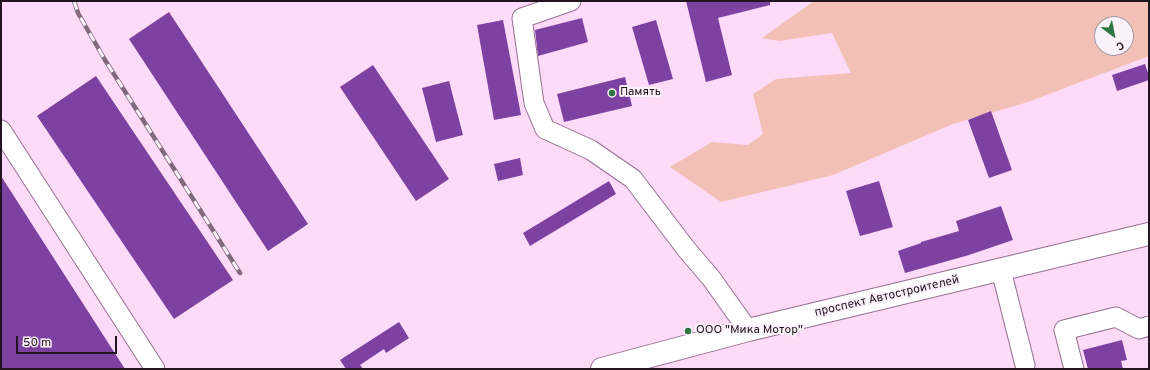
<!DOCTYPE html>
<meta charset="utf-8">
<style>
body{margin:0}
#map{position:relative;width:1150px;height:370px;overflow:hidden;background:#fddbf8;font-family:Overpass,sans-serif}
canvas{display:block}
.frame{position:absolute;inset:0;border:2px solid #231421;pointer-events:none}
.north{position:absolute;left:1094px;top:16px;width:40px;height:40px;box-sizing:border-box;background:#faf1f9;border:1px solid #a499a3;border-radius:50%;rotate:148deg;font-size:11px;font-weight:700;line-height:16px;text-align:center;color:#231421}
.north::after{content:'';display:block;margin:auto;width:14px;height:18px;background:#2c7643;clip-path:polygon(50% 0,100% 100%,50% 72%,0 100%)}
.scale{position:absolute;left:16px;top:336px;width:101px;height:18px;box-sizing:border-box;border:2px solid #231421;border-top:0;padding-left:5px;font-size:12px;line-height:14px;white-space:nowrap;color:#231421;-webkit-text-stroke:3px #faf1f9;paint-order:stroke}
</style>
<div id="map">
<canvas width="1150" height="370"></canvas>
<div class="frame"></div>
<div class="north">С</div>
<div class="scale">50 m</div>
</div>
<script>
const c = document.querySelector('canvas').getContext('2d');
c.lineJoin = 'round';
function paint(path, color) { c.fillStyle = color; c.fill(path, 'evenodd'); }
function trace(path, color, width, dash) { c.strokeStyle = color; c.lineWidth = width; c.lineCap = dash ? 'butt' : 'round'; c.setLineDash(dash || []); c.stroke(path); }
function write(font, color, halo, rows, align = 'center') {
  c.font = font + ' Overpass,sans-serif'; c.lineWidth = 4; c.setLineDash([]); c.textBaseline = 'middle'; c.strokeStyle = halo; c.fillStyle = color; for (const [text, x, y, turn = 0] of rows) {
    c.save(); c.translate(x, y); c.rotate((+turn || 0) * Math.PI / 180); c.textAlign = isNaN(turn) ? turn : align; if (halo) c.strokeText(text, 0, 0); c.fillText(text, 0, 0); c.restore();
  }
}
paint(new Path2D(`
 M 814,1 L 1149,1 L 1149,56 L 1028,102 L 953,124 L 833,175 L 721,202 L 670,167 L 712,142 L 748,145 L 763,134 L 753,94 L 776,79 L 851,73 L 832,33 L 779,41 L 762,38 ZM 1102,24 L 1126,24 L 1126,48 L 1102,48 Z`), '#f3c0b6');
paint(new Path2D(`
 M 686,1 L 770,1 L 770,5 L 718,18 L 732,75 L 706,82 Z
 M 169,12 L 308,224 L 268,251 L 129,39 Z
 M 582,18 L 588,42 L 538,56 L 535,30 Z
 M 503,20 L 521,115 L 494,120 L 477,25 Z
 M 656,20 L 673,79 L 649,85 L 632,27 Z
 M 1145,64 L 1149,76 L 1149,80 L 1117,91 L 1112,75 Z
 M 373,65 L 449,179 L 416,201 L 340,87 Z
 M 96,76 L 233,280 L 174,319 L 37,116 Z
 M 625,77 L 632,106 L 564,122 L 557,94 Z
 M 449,81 L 463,135 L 436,142 L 422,88 Z
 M 991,111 L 1012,170 L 989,178 L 968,120 Z
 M 520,158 L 523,175 L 498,181 L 494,164 Z
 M 1,176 L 125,369 L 1,369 Z
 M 609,181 L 616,194 L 530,246 L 523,233 Z
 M 879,181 L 893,227 L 860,236 L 846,191 Z
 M 1001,206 L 1013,240 L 969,255 L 905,273 L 898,251 L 921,243 L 921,242 L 959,231 L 956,221 Z
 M 399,322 L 409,338 L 386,353 L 384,349 L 360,365 L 363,369 L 346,369 L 340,360 Z
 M 1122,340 L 1127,360 L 1121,361 L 1123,369 L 1088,369 L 1083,350 Z`), '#7d41a1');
const minor = new Path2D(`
 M 571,1 L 522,18 L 534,103 L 545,129 L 591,150 L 633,179 L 687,250 L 711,278 L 748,330
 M 1,130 L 155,369
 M 1001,270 L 1025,365
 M 1074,369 L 1064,330 L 1116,317 L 1139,329 L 1149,326`);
const major = new Path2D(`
 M 602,369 L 748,330 L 1149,234`);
trace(minor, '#956f90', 21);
trace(major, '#956f90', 24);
trace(minor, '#fff', 19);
trace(major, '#fff', 22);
const rail = new Path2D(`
 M 74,1 L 78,13 L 105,60 L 240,273`);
trace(rail, '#816a7e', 4.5);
trace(rail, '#faf1f9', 3, [9]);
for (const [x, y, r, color] of [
 [612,93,4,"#2c7643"],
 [688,331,4,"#2c7643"]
]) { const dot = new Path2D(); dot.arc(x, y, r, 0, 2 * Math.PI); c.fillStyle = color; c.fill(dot); trace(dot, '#faf1f9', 1.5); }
write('12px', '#231421', '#faf1f9', [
 ["Память",620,93],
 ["ООО \"Мика Мотор\"",696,331]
], 'left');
write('12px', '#231421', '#faf1f9', [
 ["проспект Автостроителей",887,297,-13]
]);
</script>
